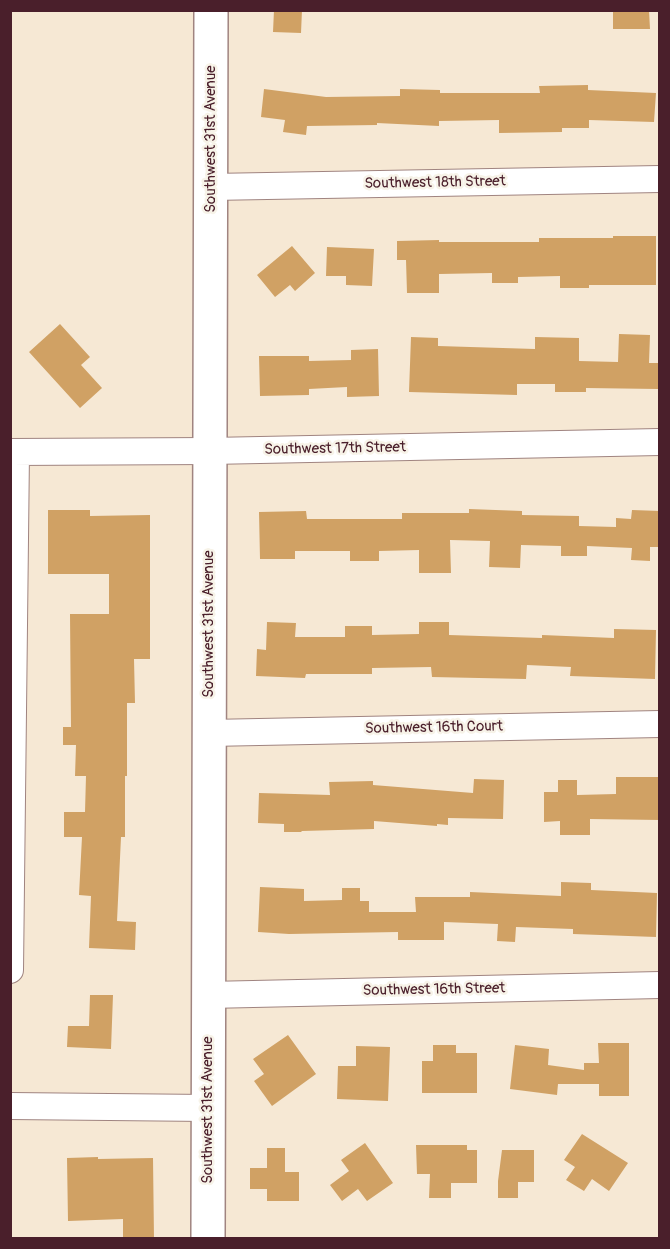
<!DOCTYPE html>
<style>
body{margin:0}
#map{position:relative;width:670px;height:1249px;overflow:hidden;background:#f6e8d4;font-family:Pangolin,sans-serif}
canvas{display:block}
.frame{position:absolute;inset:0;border:12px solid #4a1f2b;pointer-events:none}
</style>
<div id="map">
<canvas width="670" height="1249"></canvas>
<div class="frame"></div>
</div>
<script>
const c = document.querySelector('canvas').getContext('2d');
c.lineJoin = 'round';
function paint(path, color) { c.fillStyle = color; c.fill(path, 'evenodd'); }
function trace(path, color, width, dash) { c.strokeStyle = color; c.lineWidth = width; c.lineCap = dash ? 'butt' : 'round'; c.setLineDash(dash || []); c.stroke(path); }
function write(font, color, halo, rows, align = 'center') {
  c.font = font + ' Pangolin,sans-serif'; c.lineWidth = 5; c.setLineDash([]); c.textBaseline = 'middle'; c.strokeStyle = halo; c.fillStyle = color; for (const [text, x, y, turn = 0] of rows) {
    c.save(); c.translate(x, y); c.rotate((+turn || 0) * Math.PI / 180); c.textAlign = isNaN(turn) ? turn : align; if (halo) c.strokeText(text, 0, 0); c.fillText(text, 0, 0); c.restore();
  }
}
paint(new Path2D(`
 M 274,10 L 302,10 L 301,33 L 273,32 Z
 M 613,10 L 649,10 L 650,29 L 613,29 Z
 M 588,85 L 588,90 L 656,93 L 654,122 L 589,120 L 589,128 L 562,128 L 562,132 L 499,133 L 499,120 L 439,121 L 439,126 L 377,123 L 377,125 L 307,126 L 306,135 L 283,132 L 285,120 L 261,117 L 264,89 L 326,97 L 400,96 L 400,89 L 440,90 L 440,93 L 540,93 L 539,86 Z
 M 613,236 L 656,236 L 656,285 L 589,285 L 589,288 L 560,288 L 560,276 L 518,277 L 518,283 L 492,283 L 492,273 L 439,274 L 439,293 L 407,293 L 406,260 L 397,260 L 397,241 L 439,240 L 439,242 L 539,242 L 539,238 L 613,238 Z
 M 292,246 L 315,273 L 295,291 L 290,285 L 275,297 L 257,275 Z
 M 327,247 L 374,249 L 372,286 L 346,285 L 346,276 L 326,276 Z
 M 60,324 L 90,357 L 81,365 L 102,388 L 80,408 L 29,352 Z
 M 619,334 L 650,335 L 649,363 L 658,363 L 658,389 L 586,388 L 586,392 L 555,392 L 555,384 L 517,384 L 517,395 L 409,392 L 411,337 L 438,338 L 438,346 L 535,349 L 535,337 L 579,338 L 579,361 L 618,362 Z
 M 378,349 L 379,396 L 347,397 L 347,387 L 309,389 L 309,395 L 260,396 L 259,356 L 309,356 L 309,361 L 351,360 L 351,350 Z
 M 469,509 L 522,511 L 522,515 L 579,516 L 579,526 L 616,527 L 616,518 L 631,519 L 632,510 L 660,511 L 660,547 L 650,547 L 650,561 L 631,560 L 632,548 L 587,546 L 587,556 L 561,556 L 561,546 L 521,545 L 520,568 L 489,567 L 490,541 L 450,540 L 451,573 L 419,573 L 419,550 L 379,551 L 379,561 L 350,561 L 350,551 L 295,551 L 295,559 L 260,559 L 259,512 L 306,511 L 307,519 L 402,519 L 402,513 L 469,513 Z
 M 48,510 L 90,510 L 90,516 L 150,515 L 150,659 L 134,659 L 135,703 L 127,703 L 127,776 L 125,776 L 125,837 L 121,837 L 117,921 L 136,922 L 135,950 L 89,948 L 91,896 L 79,895 L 82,837 L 64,837 L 64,812 L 85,812 L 86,776 L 75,776 L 76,745 L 63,745 L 63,727 L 71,727 L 70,614 L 109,614 L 109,574 L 48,574 Z
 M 267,622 L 296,623 L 295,637 L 345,637 L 345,626 L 372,626 L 372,635 L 419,634 L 419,622 L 449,622 L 449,635 L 542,638 L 542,635 L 614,638 L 614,629 L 656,630 L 655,679 L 570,676 L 571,667 L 527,665 L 526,679 L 432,677 L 431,667 L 372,668 L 372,674 L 306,674 L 305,678 L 256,676 L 257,649 L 266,650 Z
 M 616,777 L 660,777 L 660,820 L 590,819 L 590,835 L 560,835 L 560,821 L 544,822 L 544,792 L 558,792 L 558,780 L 577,780 L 577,795 L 616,794 Z
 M 474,779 L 504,780 L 503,819 L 448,818 L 448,825 L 437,824 L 437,826 L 374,821 L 374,829 L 302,831 L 301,832 L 284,832 L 284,824 L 258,823 L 259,793 L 330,795 L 329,782 L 373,781 L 373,785 L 473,793 Z
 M 561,882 L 591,883 L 591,890 L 657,893 L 656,937 L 573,934 L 573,929 L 516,927 L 515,942 L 497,941 L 498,924 L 444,922 L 444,940 L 398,940 L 398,932 L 289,934 L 258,932 L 260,887 L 304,889 L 304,901 L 342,900 L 342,888 L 360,888 L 360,901 L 369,901 L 369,912 L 416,912 L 415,897 L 470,897 L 470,892 L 561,896 Z
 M 90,995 L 113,995 L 111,1049 L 67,1047 L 68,1026 L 89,1026 Z
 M 288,1035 L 316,1074 L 272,1106 L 254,1081 L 264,1074 L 253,1059 Z
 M 598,1043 L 629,1043 L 629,1096 L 599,1096 L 599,1084 L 558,1084 L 557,1095 L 510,1089 L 515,1045 L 549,1049 L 548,1065 L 584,1070 L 584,1063 L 599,1063 Z
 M 433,1045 L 456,1045 L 456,1053 L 477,1053 L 477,1093 L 422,1093 L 422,1061 L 433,1061 Z
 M 356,1046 L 390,1047 L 388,1101 L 337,1099 L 338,1066 L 356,1066 Z
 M 582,1134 L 628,1163 L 609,1191 L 592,1179 L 584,1191 L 566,1180 L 575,1167 L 564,1160 Z
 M 365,1143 L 393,1183 L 367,1201 L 358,1189 L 342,1201 L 330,1185 L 349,1171 L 341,1160 Z
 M 416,1145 L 467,1145 L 467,1150 L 477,1150 L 477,1183 L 451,1183 L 451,1198 L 429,1198 L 430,1174 L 417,1174 Z
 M 267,1148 L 285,1148 L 285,1172 L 299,1172 L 299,1201 L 267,1201 L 267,1189 L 250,1189 L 250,1168 L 267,1168 Z
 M 502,1150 L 534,1150 L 534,1182 L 518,1182 L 518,1198 L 498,1198 L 498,1181 Z
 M 98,1157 L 98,1159 L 153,1158 L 154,1239 L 123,1239 L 123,1219 L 68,1221 L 67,1158 Z`), '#d0a164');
const street = new Path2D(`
 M 211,187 L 660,179
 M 10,452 L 210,451 L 660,442
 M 209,733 L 660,724
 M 10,970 L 16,452
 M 208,995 L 660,985
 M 10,1106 L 208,1108`);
const secondary = new Path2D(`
 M 208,1238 L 211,10`);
trace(street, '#a08480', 28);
trace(secondary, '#a08480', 36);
trace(street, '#fff', 26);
trace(secondary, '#fff', 33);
write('15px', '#4a1f2b', '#f7f3e8', [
 ["Southwest 31st Avenue",211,139,-90],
 ["Southwest 18th Street",435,183,-1],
 ["Southwest 17th Street",335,449,-1],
 ["Southwest 31st Avenue",209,624,-90],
 ["Southwest 16th Court",434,728,-1],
 ["Southwest 16th Street",434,990,-1],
 ["Southwest 31st Avenue",208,1110,-90]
]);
</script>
